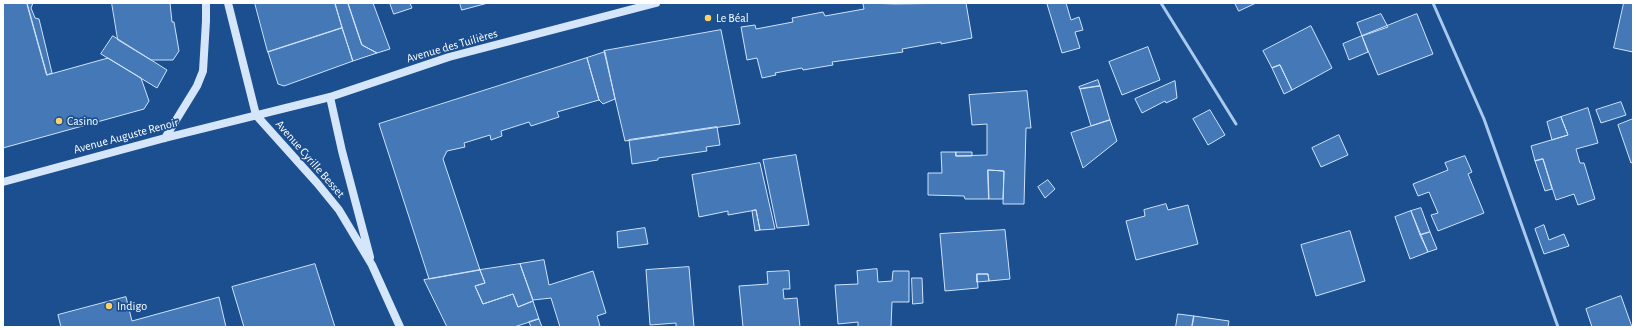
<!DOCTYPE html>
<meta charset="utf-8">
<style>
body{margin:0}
#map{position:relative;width:1636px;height:330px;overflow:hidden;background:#1b4f8f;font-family:"Alegreya Sans",sans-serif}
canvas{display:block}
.frame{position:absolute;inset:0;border:4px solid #fff;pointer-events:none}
</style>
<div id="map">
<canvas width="1636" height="330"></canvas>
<div class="frame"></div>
</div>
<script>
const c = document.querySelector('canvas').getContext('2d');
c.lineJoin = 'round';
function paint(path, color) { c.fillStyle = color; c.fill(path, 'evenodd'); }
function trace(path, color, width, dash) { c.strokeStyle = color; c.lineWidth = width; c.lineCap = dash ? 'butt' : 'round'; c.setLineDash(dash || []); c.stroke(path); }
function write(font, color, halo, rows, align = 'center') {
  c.font = font + ' "Alegreya Sans",sans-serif'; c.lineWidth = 3.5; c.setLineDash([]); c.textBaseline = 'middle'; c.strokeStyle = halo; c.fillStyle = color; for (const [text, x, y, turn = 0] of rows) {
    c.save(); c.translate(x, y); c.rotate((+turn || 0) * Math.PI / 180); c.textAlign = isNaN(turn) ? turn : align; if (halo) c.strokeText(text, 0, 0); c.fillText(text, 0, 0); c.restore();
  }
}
const building = new Path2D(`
 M 3,3 L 27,3 L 47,75 L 108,58 L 141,78 L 149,101 L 144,109 L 3,148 Z
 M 27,3 L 33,3 L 31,8 L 35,18 L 39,19 L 52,73 L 47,75 Z
 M 112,3 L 170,3 L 172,22 L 174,22 L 179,51 L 173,60 L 151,60 L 118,40 Z
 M 255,3 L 335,3 L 342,28 L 268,52 Z
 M 335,3 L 348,3 L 362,45 L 377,53 L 353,61 Z
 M 348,3 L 373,3 L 390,49 L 377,53 L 362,45 Z
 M 390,3 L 410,3 L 412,8 L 394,14 Z
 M 460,3 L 488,3 L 462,10 Z
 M 870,3 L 894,4 L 966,3 L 972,38 L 941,44 L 941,42 L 902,49 L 903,52 L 832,62 L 833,65 L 803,70 L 802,68 L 775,73 L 776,75 L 762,78 L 757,58 L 747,60 L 741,27 L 755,25 L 756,29 L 793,22 L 792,18 L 823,12 L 825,16 L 864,9 L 863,4 Z
 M 1066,3 L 1071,20 L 1079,17 L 1083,30 L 1075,32 L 1080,48 L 1062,53 L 1047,4 Z
 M 1235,3 L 1256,3 L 1239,11 Z
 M 1624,3 L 1633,3 L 1633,52 L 1614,48 Z
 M 1381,14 L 1388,27 L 1362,36 L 1357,23 Z
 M 1417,14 L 1433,54 L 1378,75 L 1362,36 Z
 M 1311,26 L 1332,68 L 1292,90 L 1280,65 L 1272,68 L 1263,51 Z
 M 342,28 L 353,61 L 284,86 L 278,84 L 268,52 Z
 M 721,30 L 740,124 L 625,141 L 604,51 Z
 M 113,36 L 167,70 L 157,88 L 101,54 Z
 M 1362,36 L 1368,52 L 1349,60 L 1343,44 Z
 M 1148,47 L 1160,80 L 1122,95 L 1109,62 Z
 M 605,52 L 615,99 L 603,104 L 599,100 L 587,58 Z
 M 587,58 L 599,100 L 557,112 L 559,117 L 531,126 L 529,122 L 501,131 L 502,136 L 491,140 L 490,135 L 464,143 L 465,147 L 447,151 L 443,159 L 480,270 L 429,279 L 379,124 Z
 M 1280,65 L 1292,90 L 1284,94 L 1272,68 Z
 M 1098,80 L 1100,86 L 1080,89 L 1079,87 Z
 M 1175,81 L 1177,98 L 1166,103 L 1165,101 L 1142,113 L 1135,99 Z
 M 1100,86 L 1110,120 L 1091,126 L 1080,89 Z
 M 1027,91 L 1031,128 L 1026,128 L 1024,204 L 1003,204 L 1004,171 L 988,170 L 989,199 L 965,199 L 964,196 L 928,195 L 928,173 L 942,173 L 941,152 L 956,152 L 956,156 L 987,155 L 987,124 L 972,125 L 969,95 Z
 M 1621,102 L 1626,115 L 1601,123 L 1596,110 Z
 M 1588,108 L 1598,143 L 1576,149 L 1580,163 L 1584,163 L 1595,199 L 1578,205 L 1574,194 L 1556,200 L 1543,159 L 1535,161 L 1531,146 L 1568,135 L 1561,117 Z
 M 1210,110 L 1225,135 L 1208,145 L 1193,119 Z
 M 1561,117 L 1568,135 L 1552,140 L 1547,122 Z
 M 1633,119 L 1633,162 L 1631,163 L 1618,125 Z
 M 1110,120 L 1117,141 L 1083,168 L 1071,133 Z
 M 717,127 L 720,145 L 706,147 L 707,151 L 658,158 L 658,160 L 632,164 L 629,140 Z
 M 1339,135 L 1348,155 L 1321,167 L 1312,148 Z
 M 956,152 L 972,152 L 972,156 L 956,156 Z
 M 796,155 L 809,225 L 777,228 L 763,160 Z
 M 1465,156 L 1472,172 L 1468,174 L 1484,213 L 1438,231 L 1431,215 L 1438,213 L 1429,192 L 1418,196 L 1413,184 L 1448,170 L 1445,163 Z
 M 1543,159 L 1552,189 L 1545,191 L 1535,161 Z
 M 760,163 L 775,229 L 760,230 L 756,210 L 728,215 L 728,211 L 699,217 L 692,175 Z
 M 988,170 L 1004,171 L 1003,199 L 989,199 Z
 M 1048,180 L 1055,189 L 1045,198 L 1038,187 Z
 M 1166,204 L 1168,210 L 1188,205 L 1198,244 L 1136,260 L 1126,221 L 1145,216 L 1144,210 Z
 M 1421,208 L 1430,232 L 1420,235 L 1411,211 Z
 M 756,210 L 760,230 L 755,231 L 752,211 Z
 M 1411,211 L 1428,252 L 1410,259 L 1395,217 Z
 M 1544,225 L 1549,240 L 1564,234 L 1569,246 L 1544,254 L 1535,229 Z
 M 645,228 L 648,244 L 618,248 L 617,232 Z
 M 1005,230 L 1010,279 L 989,281 L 988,274 L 977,274 L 978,288 L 945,291 L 940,234 Z
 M 1350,231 L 1365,281 L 1316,296 L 1301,245 Z
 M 1430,232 L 1437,249 L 1428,252 L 1420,235 Z
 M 544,260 L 549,285 L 593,271 L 606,313 L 597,316 L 600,326 L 595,327 L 560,327 L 551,298 L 533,300 L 520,264 Z
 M 315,264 L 335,327 L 244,327 L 232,287 Z
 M 520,264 L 533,301 L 518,307 L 513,294 L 483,304 L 475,286 L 485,283 L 480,270 Z
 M 689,267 L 694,327 L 676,327 L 676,323 L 650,325 L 646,270 Z
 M 877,269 L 878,282 L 892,281 L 893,271 L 909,271 L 909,302 L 892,302 L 891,327 L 858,327 L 858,322 L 838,324 L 835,285 L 858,284 L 857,271 Z
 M 480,270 L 485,283 L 475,286 L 483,304 L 513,294 L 518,307 L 533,301 L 539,319 L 514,327 L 447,327 L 424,280 Z
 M 789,271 L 790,289 L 783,289 L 784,299 L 797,298 L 800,327 L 743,327 L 739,286 L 768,284 L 767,272 Z
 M 977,274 L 988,274 L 989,281 L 977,282 Z
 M 912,278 L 922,278 L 923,303 L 913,304 Z
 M 1621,296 L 1632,327 L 1592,327 L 1586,309 Z
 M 126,297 L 132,321 L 219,297 L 226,327 L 61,327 L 58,315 Z
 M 1178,314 L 1194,316 L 1192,327 L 1176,327 Z
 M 1194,316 L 1229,321 L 1228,327 L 1192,327 Z
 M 539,319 L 542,327 L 531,327 L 529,322 Z`);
paint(building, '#4478b7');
trace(building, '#cfe3fa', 1);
trace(new Path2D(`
 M 1161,3 L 1236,124
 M 1433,3 L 1484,119 L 1558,327`), '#a9c9ee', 3);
trace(new Path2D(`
 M 228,3 L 256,115 L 317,183 L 339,210 L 372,265 L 400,327
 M 330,97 L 342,151 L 370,257
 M 165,138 L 197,86 L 203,71 L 206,21 L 206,3
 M 3,182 L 165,138 L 330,97 L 449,57 L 656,3`), '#d6e6fa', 8);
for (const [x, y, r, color] of [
 [708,18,4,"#ffd166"],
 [59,121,4,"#ffd166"],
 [109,306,4,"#ffd166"]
]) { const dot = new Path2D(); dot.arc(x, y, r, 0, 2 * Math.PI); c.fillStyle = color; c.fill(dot); trace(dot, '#1b4f8f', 1.5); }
write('12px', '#fff', '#1b4f8f', [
 ["Le Béal",716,18],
 ["Casino",67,121],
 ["Indigo",117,306]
], 'left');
write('12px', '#fff', '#1b4f8f', [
 ["Avenue des Tuilières",452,46,-16],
 ["Avenue Auguste Renoir",126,136,-15],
 ["Avenue Cyrille Besset",310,159,49]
]);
</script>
